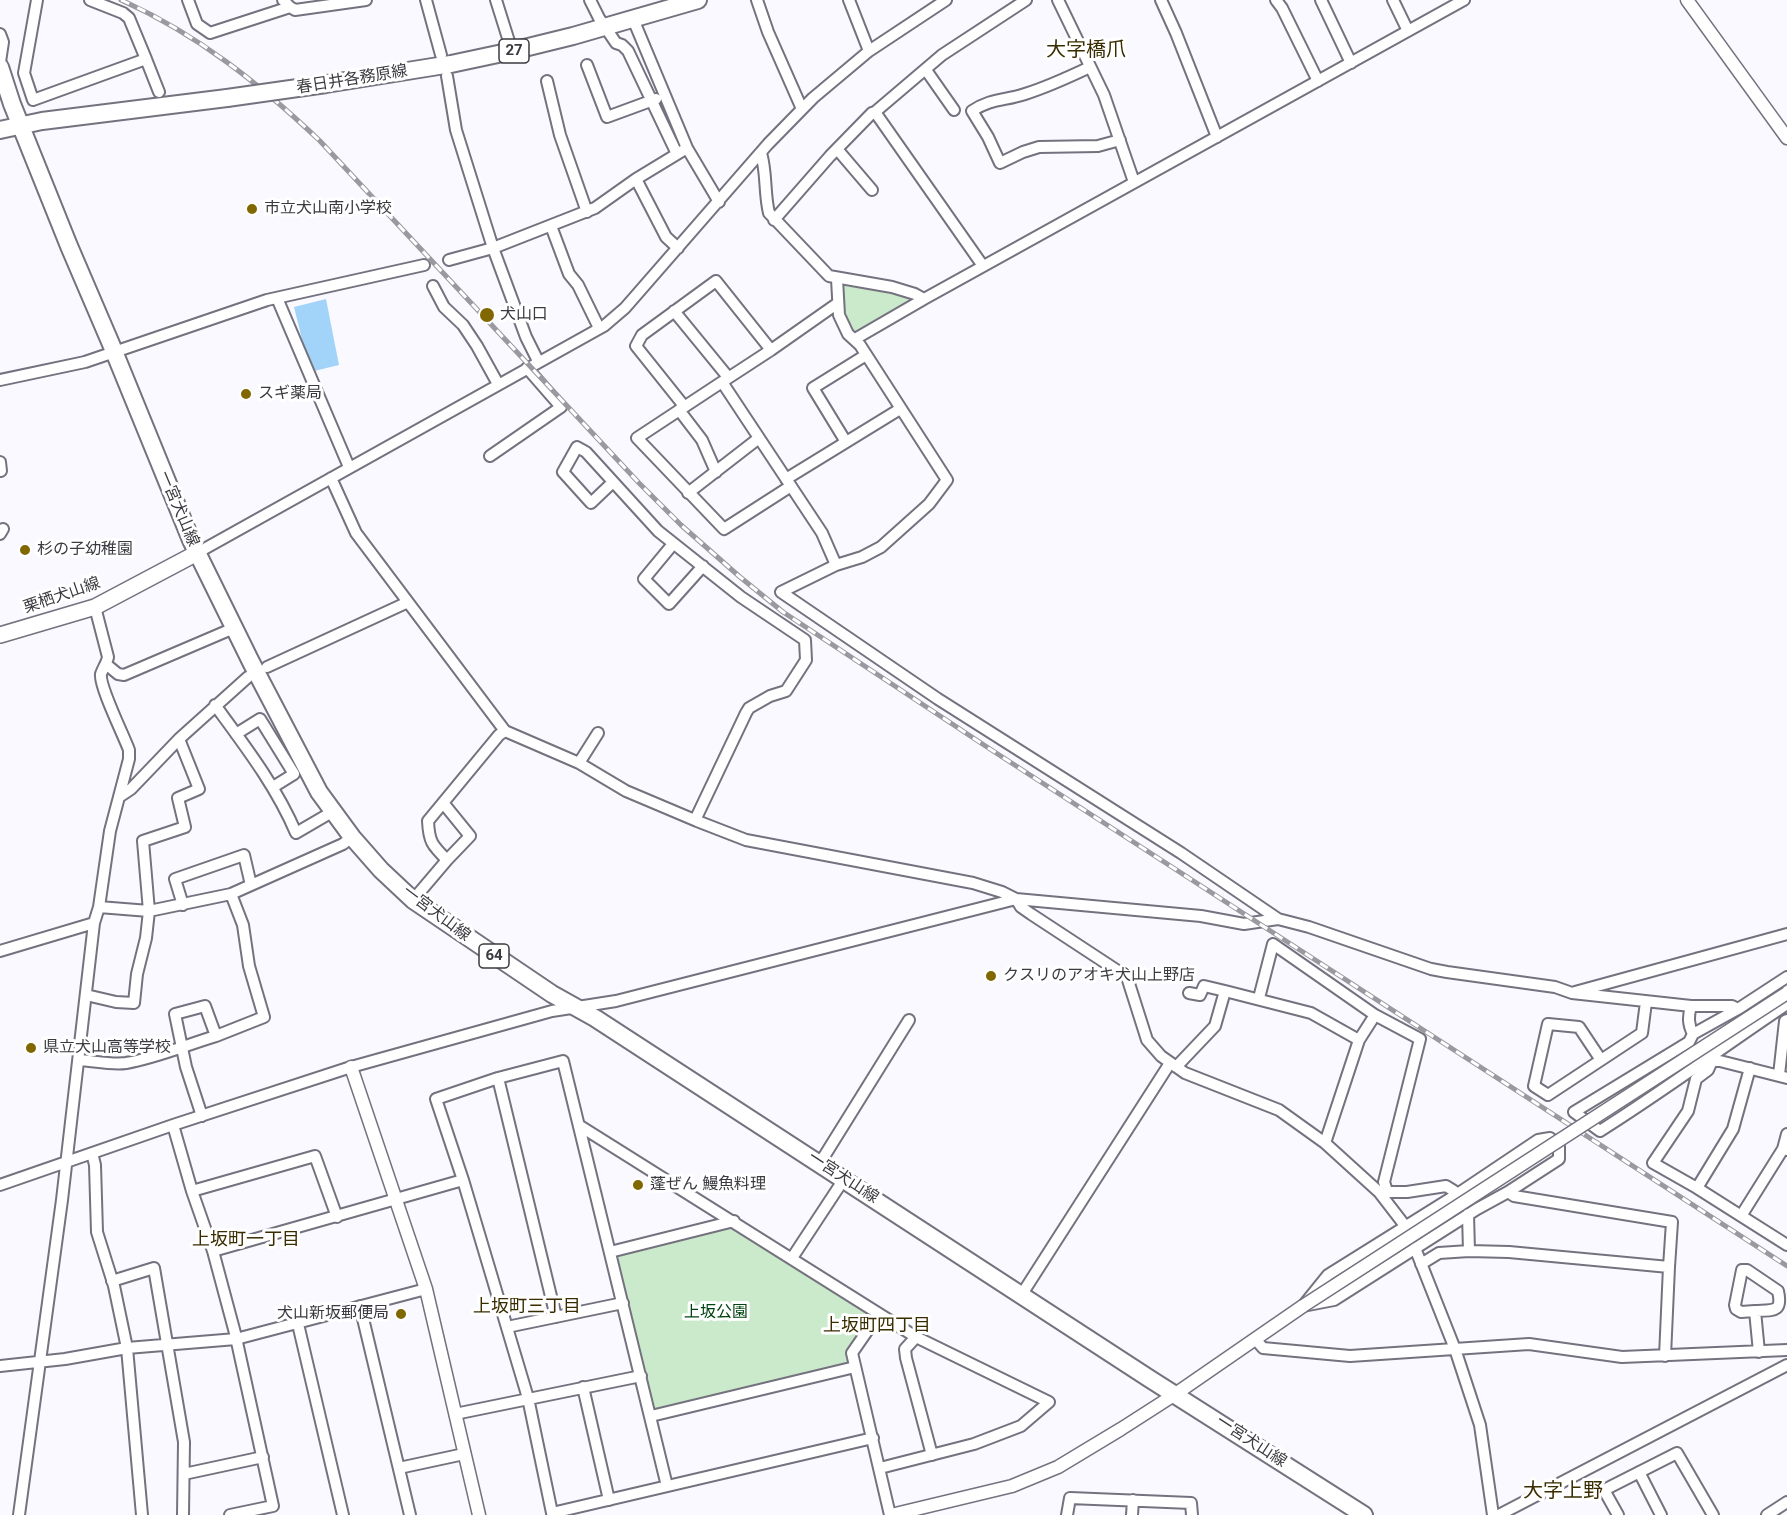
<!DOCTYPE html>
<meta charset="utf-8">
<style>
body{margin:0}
canvas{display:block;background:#faf9ff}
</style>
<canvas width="1787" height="1515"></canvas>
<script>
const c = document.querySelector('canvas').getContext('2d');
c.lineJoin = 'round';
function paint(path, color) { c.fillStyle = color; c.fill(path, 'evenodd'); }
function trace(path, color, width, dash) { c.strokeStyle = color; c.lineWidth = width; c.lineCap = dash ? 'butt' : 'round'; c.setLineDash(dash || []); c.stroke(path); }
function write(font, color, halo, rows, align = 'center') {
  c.font = font + ' Roboto,"Noto Sans JP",sans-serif'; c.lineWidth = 6; c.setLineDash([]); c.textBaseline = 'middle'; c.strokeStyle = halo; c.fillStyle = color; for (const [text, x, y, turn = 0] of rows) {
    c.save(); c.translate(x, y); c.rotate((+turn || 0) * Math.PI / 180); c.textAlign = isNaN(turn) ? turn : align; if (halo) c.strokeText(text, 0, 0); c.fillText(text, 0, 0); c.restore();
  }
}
paint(new Path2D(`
 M 844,286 L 892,292 L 910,300 L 912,303 L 859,334 C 841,325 842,306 841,288 Z
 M 734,1221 L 879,1314 L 852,1353 L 855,1367 L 651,1416 L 610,1252 Z`), '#caeacb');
paint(new Path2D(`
 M 326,299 L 339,365 L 310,372 L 294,307 Z`), '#a2d4f9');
const minor = new Path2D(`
 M 37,0 L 24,73 L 33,100 L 146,59 L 129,18 L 123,13 L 90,0
 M 188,0 L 197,24 L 210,33 L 290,7
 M 283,0 L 290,7 L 295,10 L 366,0
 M 426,0 L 441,55
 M 496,0 L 512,51
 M 590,0 L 599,18 L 616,43 L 622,45 L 628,51 L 677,154
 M 757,0 L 768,32 L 802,109
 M 849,0 L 869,51
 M 1058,0 L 1104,95 L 1134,182
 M 1161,0 L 1176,33 L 1217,137
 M 1276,0 L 1282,8 L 1318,81
 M 1321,0 L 1351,63
 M 1393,0 L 1408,31
 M 633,19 L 687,148 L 719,202
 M 0,34 L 3,42 L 0,62
 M 146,59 L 159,92
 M 587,65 L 607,117 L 656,99
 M 1090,67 C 1069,77 1047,87 1025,94 C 1004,101 992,98 972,111 L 988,137 L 1000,163 L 1023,152 L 1039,147 L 1098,146 L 1120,140
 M 926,70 L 954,110
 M 447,76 L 456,130 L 493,248 L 526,337 L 538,361
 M 547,81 L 560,135 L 587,212
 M 837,149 L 872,190
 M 761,153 C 767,173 764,193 769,213 L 829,276 L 892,287 L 915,294 L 924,299 L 1464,0
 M 636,179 L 666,237 L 678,248
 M 774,220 L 830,156 L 872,113 L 875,112
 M 551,226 L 569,274 L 578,285 L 599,328
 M 449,260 L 493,248 L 595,208 L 636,179 L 687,148
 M 983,266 L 875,112 L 942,55 L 1026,0
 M 837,279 L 839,315 L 848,334 L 860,345 L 947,480 L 929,504 L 881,547 L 862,557 L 836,565 L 781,592 L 938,699 L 1181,853 L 1278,919 L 1309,927 L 1431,969 L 1447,972 L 1555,987 L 1572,993 L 1691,1006 L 1732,1006 L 1738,1009
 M 433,286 L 444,307 L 463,325 L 477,346 L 498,384
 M 277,298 L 349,467
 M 674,311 L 728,377
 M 855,339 L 924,299
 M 0,380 L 85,362 L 267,300 L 424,265
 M 722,382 L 637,438 L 724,529 L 791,486
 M 684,406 L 636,346 L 642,335 L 716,281 L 771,350
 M 679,410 L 702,440 L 716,472
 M 846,442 L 813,388 L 866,355
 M 490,456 L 561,407 L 527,368
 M 0,462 L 1,471
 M 331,478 L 356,533 L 505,731 L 579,763 L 626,791 L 697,821 L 746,840 L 973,883 L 1002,892 L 1016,899 L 1201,916 L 1244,924 L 1278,919
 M 786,479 L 900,409
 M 613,482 L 591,503 L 563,472 L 577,447 L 586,452 L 658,531 L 741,597 L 805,640 L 806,660 L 786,691 L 770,696 L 749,708 L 746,713 L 697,816 L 697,821
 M 688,493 L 759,438
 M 0,534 L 3,529
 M 673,544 L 644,579 L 669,604 L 703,566
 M 197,553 L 604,326 L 625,308 L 768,144 L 813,98 L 869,51 L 946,0
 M 836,565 L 822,533 L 722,382 L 771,350 L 838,303
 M 107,665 L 118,674 L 124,675 L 234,628
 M 267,667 L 406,603
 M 215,705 C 245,746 276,786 296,833 L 332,812
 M 236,734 L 260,719 L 294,774 L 273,787
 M 579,763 L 598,733
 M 119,797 L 131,789 L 179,739 L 248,677
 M 444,804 L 470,836 L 447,860
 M 1016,899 L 1021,907 L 1031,914 L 1127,977 L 1147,1040 L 1161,1056 L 1185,1073 L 1279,1110 L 1325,1143 L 1379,1192 L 1406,1227
 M 413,900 L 447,860 C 432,845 429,842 428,821 L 499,735 L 505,731
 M 183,905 L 175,879 L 244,855 L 251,885
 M 99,907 L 149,911 L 231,894 L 343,844 L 352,837
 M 0,951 L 94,923
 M 1787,977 L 1738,1009 L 1693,1034 L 1689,1042 L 1574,1112 L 1600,1131 C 1664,1091 1724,1046 1787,1004
 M 1575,992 L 1787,934
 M 1189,993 L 1200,995 L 1204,986 L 1225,991
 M 86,995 L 116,1002 L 134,1003 L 137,974 L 146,938 L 149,911 L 143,841 L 185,827 L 178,798 L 199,789 L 179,739
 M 1259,998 L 1273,944 L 1375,1015 L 1420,1039 L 1384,1182 L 1387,1191
 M 1691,1006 C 1688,1017 1688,1024 1693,1034
 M 216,1036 L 264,1017 L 249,966 L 243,925 L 231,894
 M 79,1060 C 94,1061 112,1065 126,1063 C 156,1058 186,1045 216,1036 L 205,1006 L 175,1014 L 186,1067 L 202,1116
 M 1601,1060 L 1579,1027 L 1548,1024 L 1534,1086 L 1548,1095 L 1642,1033 L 1646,1002
 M 1176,1067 L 1215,1026 L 1225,991 L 1311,1013 L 1359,1040
 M 1779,1075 L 1785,1021 L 1787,1020
 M 498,1078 L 556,1317
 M 1787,1078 L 1720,1061 L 1712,1061 L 1708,1070 L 1696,1079 L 1688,1111 L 1653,1163 L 1697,1188 L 1787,1245
 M 173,1125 L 192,1191 L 213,1251 L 235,1333 L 273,1506 L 230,1515
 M 580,1126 L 916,1337 L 1049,1402 L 1021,1426 L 974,1444 L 880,1468
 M 1787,1134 L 1783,1149 L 1787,1150
 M 1550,1138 L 1559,1146 L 1559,1159 L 1508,1192 L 1477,1209 L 1334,1300 L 1303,1306 L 1328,1275 L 1456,1195 L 1538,1140 Z
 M 1325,1143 L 1359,1040 L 1375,1015
 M 92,1153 L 95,1165 L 97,1232 L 114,1286 L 127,1348 L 142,1515
 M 820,1163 L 909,1020
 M 0,1185 L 173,1125 L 351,1067 L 552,1011 L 616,1001 L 1016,899
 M 1697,1188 L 1733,1129 L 1750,1068
 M 192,1191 L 315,1156 L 337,1217
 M 1382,1192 L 1407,1192 L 1446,1186 L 1454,1191 L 1456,1195
 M 1508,1192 L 1514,1196 L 1672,1222 L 1669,1267
 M 1468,1214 L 1469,1251
 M 1741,1216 L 1783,1149
 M 1415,1248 L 1455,1349 L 1480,1425 L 1493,1515
 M 213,1251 L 463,1180
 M 610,1252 L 734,1221
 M 792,1258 L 844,1179
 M 1421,1264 L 1439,1253 L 1469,1251 L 1509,1252 L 1669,1267 L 1665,1356
 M 112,1281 L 154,1268 L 184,1442 L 183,1515
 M 1022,1294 L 1170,1063
 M 360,1306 L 410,1515
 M 1755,1311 C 1773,1310 1783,1313 1778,1291 L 1747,1270 L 1742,1270 L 1735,1305 L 1736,1309 L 1741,1312 L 1755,1311 L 1759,1352
 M 879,1314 L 852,1353 L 890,1515
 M 298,1324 L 343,1515
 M 507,1327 L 623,1303
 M 916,1337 L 905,1349 L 906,1358 L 932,1455
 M 1256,1340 L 1263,1348 L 1350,1356 L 1529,1344 L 1622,1357 L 1787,1350
 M 0,1366 L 65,1359 L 127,1348 L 236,1339 L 426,1289
 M 583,1387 L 609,1500
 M 455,1414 L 641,1376
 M 651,1416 L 855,1367
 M 399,1468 L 464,1454
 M 1639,1472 L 1661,1515
 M 184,1474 L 263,1457
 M 667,1486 L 563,1061 L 498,1078 L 436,1099 L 463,1180 L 528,1398 L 552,1513 L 873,1438
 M 19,1515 L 62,1200 L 94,923 L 99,907 L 110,831 L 129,759 L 129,750 C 124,736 99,686 101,674 C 103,668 107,663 108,657 L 95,607
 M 1067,1515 L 1070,1498 L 1191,1503 L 1192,1515
 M 1132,1515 L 1133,1500
 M 1499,1515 L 1787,1365
 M 1618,1515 L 1604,1490 L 1677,1453 L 1713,1515
 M 1767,1515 L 1787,1502`);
const tertiary = new Path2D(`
 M 1687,0 L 1787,138
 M 351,1067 L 426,1289 L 479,1515
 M 891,1515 L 1012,1486 L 1058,1467 L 1121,1429 L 1174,1395 L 1303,1306`);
const secondary = new Path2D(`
 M 0,635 L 95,607 L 197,553`);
const primary = new Path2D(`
 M 0,67 L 12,104 L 69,246 L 111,344 L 191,540 L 251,662 L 319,792 L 352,837 L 381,870 L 413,900 L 552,994 L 595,1018 L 1150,1379 L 1364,1515
 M 326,84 L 451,64 L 512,51 L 573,36 L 698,0
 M 0,130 L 42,121 L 227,98`);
trace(minor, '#75727f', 14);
trace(tertiary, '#75727f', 15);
trace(secondary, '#75727f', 18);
trace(primary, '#75727f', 20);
trace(minor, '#fff', 10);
trace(tertiary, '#fff', 12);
trace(secondary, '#fff', 15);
trace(primary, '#fff', 16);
const rail = new Path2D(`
 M 121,0 C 197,34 260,84 320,141 L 639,483 L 681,525 L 740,577 L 783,612 L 990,749 L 1787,1266`);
trace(rail, '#9a999f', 5);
trace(rail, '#fff', 3, [9]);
const tertiaryBridge = new Path2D(`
 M 1303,1306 L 1787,993`);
const primaryBridge = new Path2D(`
 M 227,98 L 326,84`);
trace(tertiaryBridge, '#75727f', 15, []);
trace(primaryBridge, '#75727f', 20, []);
trace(tertiaryBridge, '#fff', 12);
trace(primaryBridge, '#fff', 16);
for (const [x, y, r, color] of [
 [252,209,6,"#816700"],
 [487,315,8,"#816700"],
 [246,394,6,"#816700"],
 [25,550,6,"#816700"],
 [991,976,6,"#816700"],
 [31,1048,6,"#816700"],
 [638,1185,6,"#816700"],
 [401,1314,6,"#816700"]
]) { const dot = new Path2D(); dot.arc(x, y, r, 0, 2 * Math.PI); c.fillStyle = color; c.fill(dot); trace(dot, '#fff', 2); }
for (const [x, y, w] of [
 [514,51,30],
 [494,956,30]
]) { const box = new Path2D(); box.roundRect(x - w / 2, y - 12, w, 24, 4.5); c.fillStyle = '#fff'; c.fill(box); trace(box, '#3b3a40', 1.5); }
write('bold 15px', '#3b3a40', null, [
 ["27",514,51],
 ["64",494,956]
]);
write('16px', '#3b3a40', '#fff', [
 ["春日井各務原線",352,80,-9],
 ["一宮犬山線",178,509,67],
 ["栗栖犬山線",62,596,-19],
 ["一宮犬山線",436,914,37],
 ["一宮犬山線",843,1178,33],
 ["一宮犬山線",1251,1442,33]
]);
write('16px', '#3b3a40', '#fff', [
 ["市立犬山南小学校",264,209],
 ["犬山口",500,315],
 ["スギ薬局",258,394],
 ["杉の子幼稚園",37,550],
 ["クスリのアオキ犬山上野店",1003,976],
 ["県立犬山高等学校",43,1048],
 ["蓬ぜん 鰻魚料理",650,1185],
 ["犬山新坂郵便局",389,1314,"right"]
], 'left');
write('16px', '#004310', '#fff', [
 ["上坂公園",716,1313]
]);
write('18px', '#392c01', '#fff', [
 ["上坂町一丁目",246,1240],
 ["上坂町三丁目",527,1307],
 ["上坂町四丁目",877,1326]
]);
write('20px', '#392c01', '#fff', [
 ["大字橋爪",1086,51],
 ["大字上野",1563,1492]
]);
</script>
